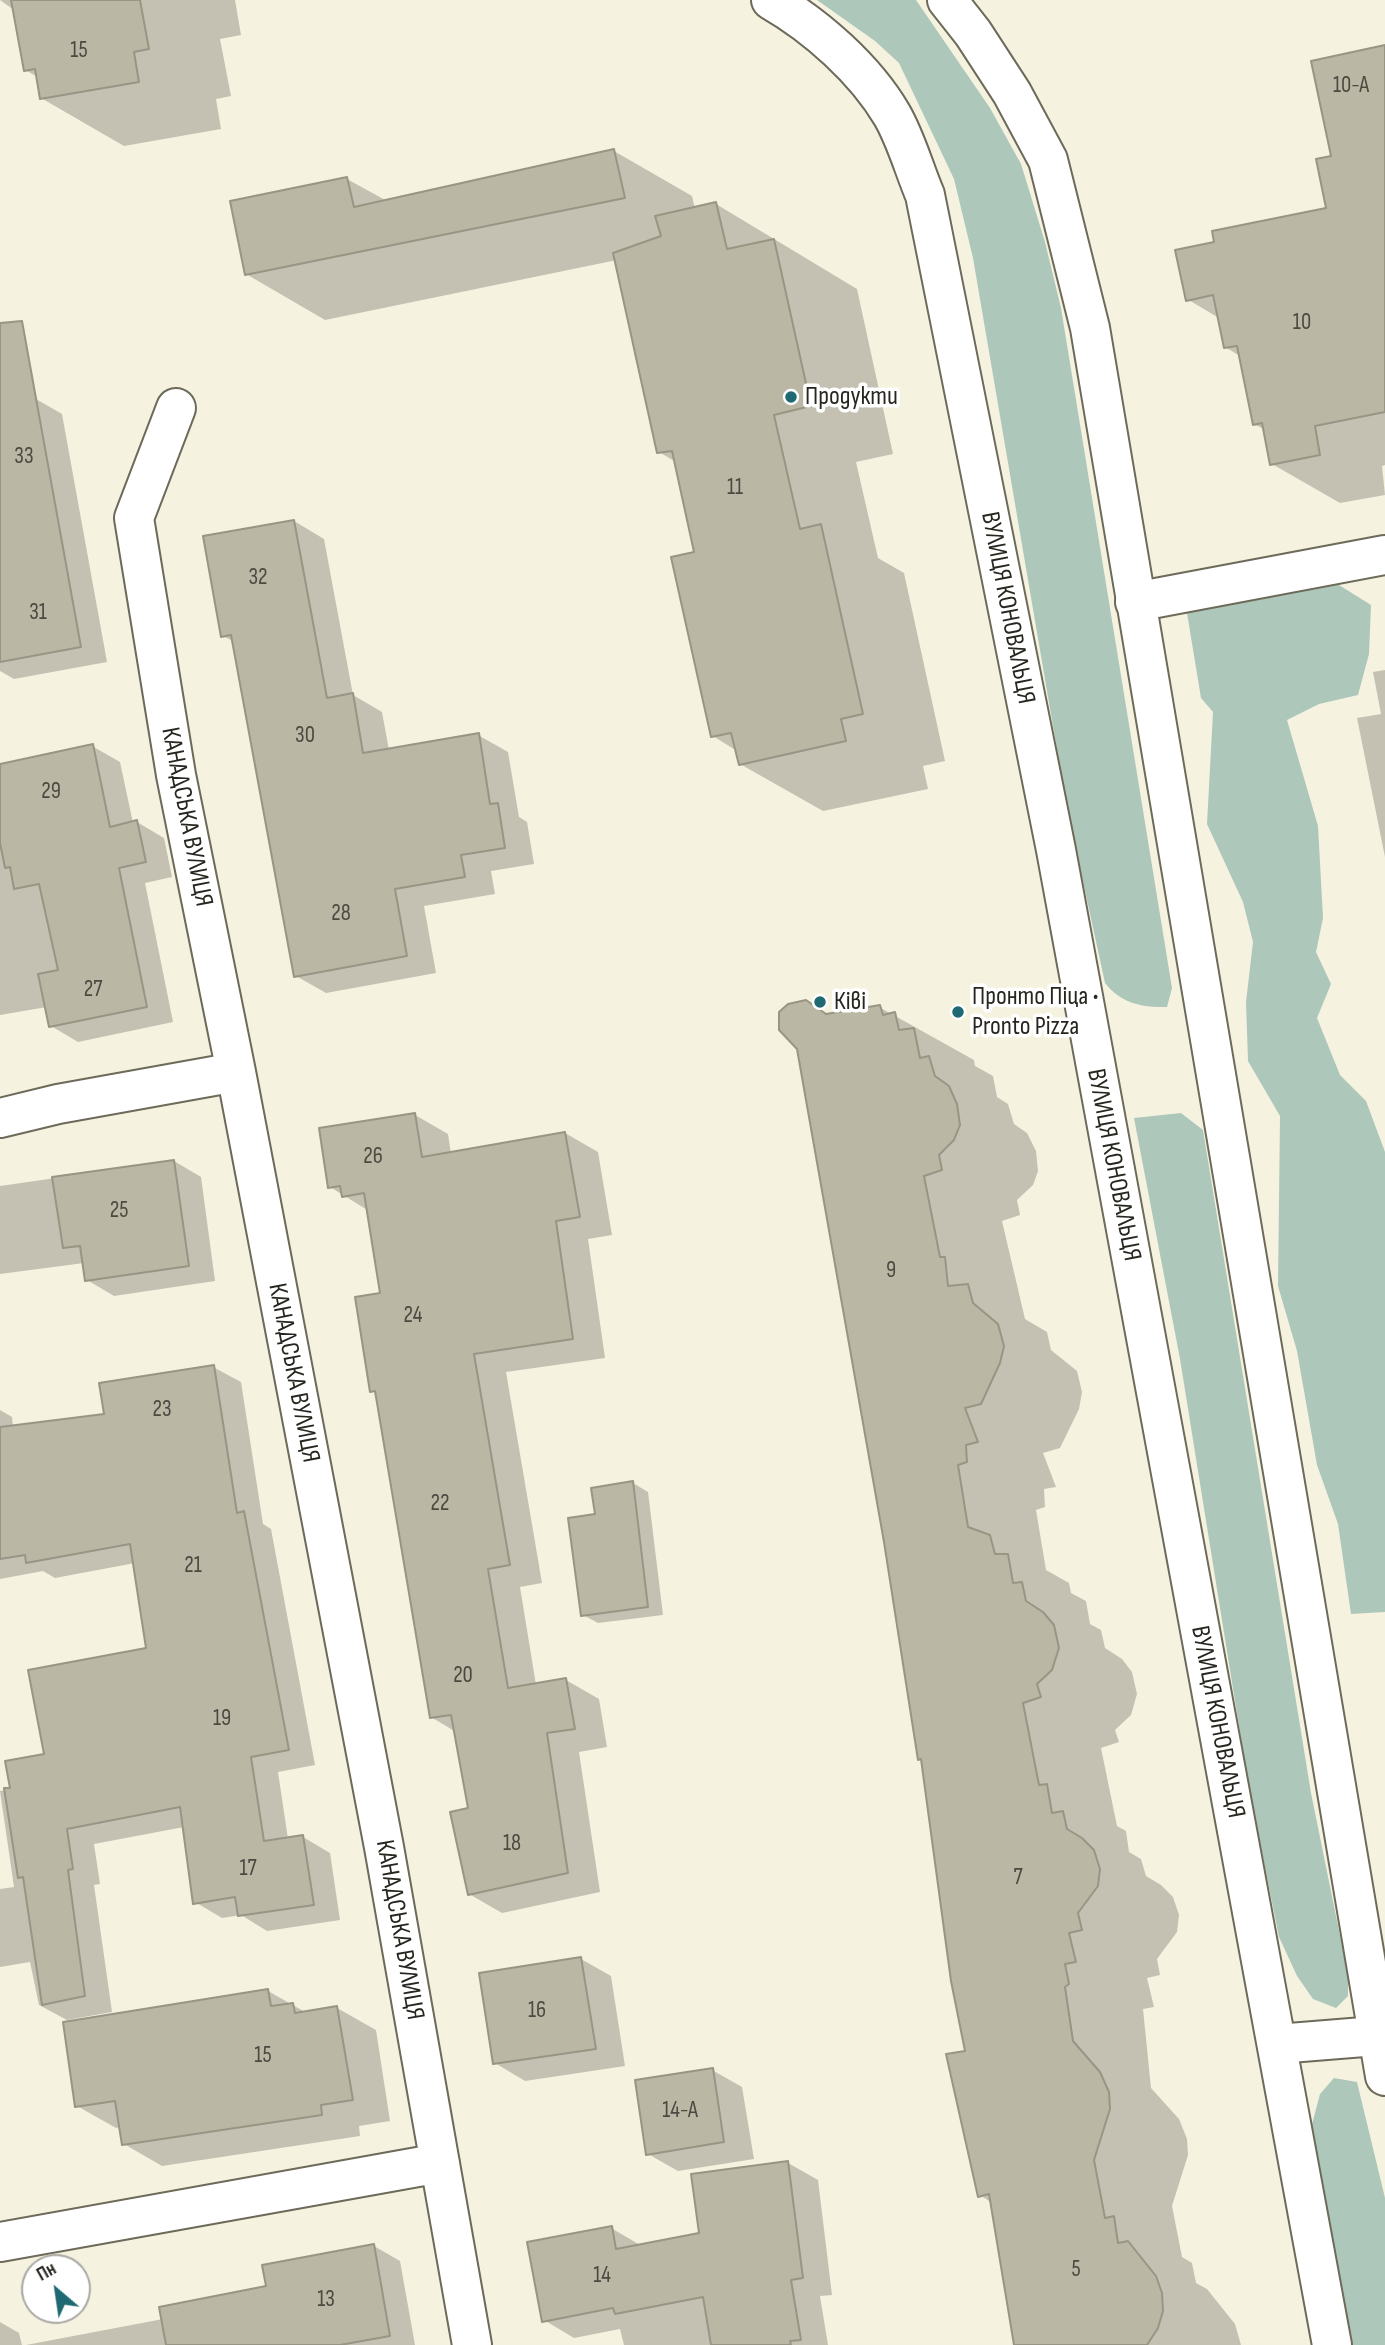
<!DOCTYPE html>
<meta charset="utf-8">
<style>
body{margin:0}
#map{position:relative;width:1385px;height:2345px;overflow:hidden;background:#f6f2e0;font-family:"Sofia Sans Condensed",sans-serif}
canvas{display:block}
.north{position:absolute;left:21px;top:2254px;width:70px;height:70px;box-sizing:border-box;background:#fff;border:2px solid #a9a8a5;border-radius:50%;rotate:331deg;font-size:19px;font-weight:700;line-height:28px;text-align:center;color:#27261f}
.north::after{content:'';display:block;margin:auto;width:24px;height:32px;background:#1f6973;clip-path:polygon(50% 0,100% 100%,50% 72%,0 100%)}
</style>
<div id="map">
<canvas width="1385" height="2345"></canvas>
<div class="north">Пн</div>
</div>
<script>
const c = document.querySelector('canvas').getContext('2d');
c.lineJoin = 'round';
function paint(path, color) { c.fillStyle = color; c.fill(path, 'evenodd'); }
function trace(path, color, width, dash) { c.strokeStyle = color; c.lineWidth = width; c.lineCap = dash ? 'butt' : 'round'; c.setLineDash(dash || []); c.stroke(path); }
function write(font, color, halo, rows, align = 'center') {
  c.font = font + ' "Sofia Sans Condensed",sans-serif'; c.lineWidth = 7; c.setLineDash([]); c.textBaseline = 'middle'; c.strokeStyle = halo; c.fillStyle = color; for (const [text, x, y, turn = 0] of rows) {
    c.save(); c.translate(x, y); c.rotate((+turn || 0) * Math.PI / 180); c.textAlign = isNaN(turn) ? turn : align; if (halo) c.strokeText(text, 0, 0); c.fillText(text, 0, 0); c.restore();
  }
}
paint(new Path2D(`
 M 817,0 L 916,0 L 990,108 L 1021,164 L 1045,242 L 1061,308 L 1172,988 L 1167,1007 C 1143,1008 1120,1003 1105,983 L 1067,808 L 973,258 L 954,179 L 899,63 L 875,41 Z
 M 1281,566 L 1339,585 L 1371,605 L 1369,654 L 1358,695 L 1319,704 L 1287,720 L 1318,826 L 1323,918 L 1316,952 L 1331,984 L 1317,1018 L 1340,1075 L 1366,1101 L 1385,1152 L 1385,1612 L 1351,1614 L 1338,1524 L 1317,1465 L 1297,1351 L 1278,1286 L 1280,1116 L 1248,1061 L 1246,1002 L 1253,942 L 1243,902 L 1207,824 L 1213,712 L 1201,698 L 1187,613 L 1221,571 Z
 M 1181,1113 L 1203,1130 L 1311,1793 L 1348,1975 L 1348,1996 L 1336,2008 L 1313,1999 L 1297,1976 L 1279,1937 L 1249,1788 L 1180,1359 L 1134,1118 Z
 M 1334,2078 L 1357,2082 L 1385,2198 L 1385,2345 L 1340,2345 L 1311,2128 L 1320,2094 Z`), '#adc7ba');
paint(new Path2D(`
 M 0,0 L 235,0 L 241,35 L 220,39 L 231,96 L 216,99 L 221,129 L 124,146 L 41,98 L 38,77 L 25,70 L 14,10 Z
 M 1385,47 L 1385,465 L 1382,466 L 1385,495 L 1340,503 L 1272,464 L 1265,430 L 1254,424 L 1240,356 L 1225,347 L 1219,318 L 1187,299 L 1216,243 L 1328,209 L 1334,157 Z
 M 614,151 L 692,196 L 695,209 L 716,204 L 857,289 L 893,454 L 856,462 L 878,558 L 904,573 L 945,761 L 923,766 L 928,789 L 823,811 L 740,764 L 737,751 L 713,736 L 696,553 L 676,462 L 659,452 L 617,260 L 325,320 L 246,274 L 347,179 L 387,201 Z
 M 36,399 L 62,414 L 107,662 L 14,679 L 0,671 L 0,406 Z
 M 294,521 L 324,539 L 353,695 L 382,712 L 389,750 L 478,735 L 508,752 L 519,817 L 527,822 L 534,864 L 491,871 L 495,894 L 424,906 L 436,973 L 326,993 L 296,976 L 235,642 L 223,636 Z
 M 1385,670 L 1385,857 L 1357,718 L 1381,714 L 1373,672 Z
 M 92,746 L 120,762 L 133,823 L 137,822 L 164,838 L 172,877 L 145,883 L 173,1022 L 78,1042 L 51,1026 L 47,1007 L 0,1015 L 0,765 Z
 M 806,1002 L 830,1016 L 879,1007 L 974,1060 L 975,1066 L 993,1076 L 997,1097 L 1008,1104 L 1014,1124 L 1027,1133 L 1036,1151 L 1038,1171 L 1033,1185 L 1017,1200 L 1020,1215 L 1002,1221 L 1025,1319 L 1047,1332 L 1051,1350 L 1077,1371 L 1082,1392 L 1079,1409 L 1060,1448 L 1043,1453 L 1056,1487 L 1044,1489 L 1045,1507 L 1036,1510 L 1046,1570 L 1069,1583 L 1071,1593 L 1086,1601 L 1090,1624 L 1101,1630 L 1105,1648 L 1122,1659 L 1132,1672 L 1137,1694 L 1131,1715 L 1115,1730 L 1119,1742 L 1101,1748 L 1117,1826 L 1126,1831 L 1129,1852 L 1141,1859 L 1146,1876 L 1161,1885 L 1173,1897 L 1179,1915 L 1177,1932 L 1157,1959 L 1160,1975 L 1147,1978 L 1154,2007 L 1143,2009 L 1151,2088 L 1179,2119 L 1187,2139 L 1188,2155 L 1172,2206 L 1182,2257 L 1192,2263 L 1196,2283 L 1207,2289 L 1235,2324 L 1241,2345 L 1016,2345 L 992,2203 L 980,2195 L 967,2053 L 923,1761 L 919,1759 Z
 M 415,1115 L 448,1134 L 451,1154 L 565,1133 L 598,1152 L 612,1235 L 588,1239 L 605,1358 L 506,1372 L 542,1583 L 520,1587 L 536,1685 L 566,1680 L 599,1699 L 607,1747 L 579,1752 L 600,1892 L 502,1913 L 469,1894 L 471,1810 L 456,1732 L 431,1717 L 377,1394 L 372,1390 L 382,1294 L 369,1211 L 330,1187 Z
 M 174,1161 L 201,1177 L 215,1281 L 114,1296 L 87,1280 L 84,1263 L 0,1274 L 0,1186 Z
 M 213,1367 L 241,1382 L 263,1524 L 271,1529 L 315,1765 L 278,1772 L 288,1839 L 303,1837 L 330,1853 L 340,1920 L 267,1931 L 241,1915 L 222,1918 L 195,1902 L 184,1827 L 94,1844 L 100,1884 L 94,1885 L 112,2012 L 67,2020 L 39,2005 L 30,1962 L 0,1967 L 0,1889 L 14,1887 L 0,1791 L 12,1789 L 46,1756 L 218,1702 L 135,1563 L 55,1578 L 43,1571 L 0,1579 L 0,1410 L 12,1417 L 13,1427 L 106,1416 Z
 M 633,1483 L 648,1492 L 663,1615 L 598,1623 L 583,1615 L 597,1515 Z
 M 581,1959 L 611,1976 L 625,2066 L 525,2081 L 495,2063 Z
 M 268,1991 L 307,2013 L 337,2008 L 376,2030 L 390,2121 L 359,2126 L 360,2136 L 162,2166 L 124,2144 L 121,2127 L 116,2128 L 77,2106 Z
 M 712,2070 L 742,2087 L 754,2159 L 678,2171 L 648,2154 Z
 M 788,2163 L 818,2180 L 832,2295 L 820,2296 L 828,2345 L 624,2345 L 620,2329 L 574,2338 L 544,2320 L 611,2228 L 642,2246 L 701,2234 Z
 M 374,2246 L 400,2261 L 415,2345 L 26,2345 L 163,2319 L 268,2287 Z
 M 0,2322 L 19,2333 L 22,2345 L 0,2345 Z`), '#0003');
const building = new Path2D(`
 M 11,0 L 140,0 L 149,49 L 134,52 L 139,82 L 40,99 L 35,69 L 24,71 Z
 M 1385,45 L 1385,412 L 1315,426 L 1320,455 L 1270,465 L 1262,423 L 1253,425 L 1237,346 L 1224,348 L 1213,295 L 1186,301 L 1175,250 L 1214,242 L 1212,231 L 1326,208 L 1316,159 L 1331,156 L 1311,61 Z
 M 614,149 L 625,198 L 245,275 L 230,201 L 347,177 L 354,207 Z
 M 716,202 L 727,249 L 774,239 L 811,406 L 774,415 L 800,529 L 821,524 L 863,714 L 841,719 L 846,741 L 739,765 L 731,733 L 711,737 L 671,557 L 694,552 L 672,451 L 657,453 L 613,253 L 661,236 L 655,216 Z
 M 22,321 L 81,647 L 0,662 L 0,323 Z
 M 294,520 L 327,698 L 353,693 L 363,753 L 479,733 L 490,804 L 498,803 L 505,848 L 461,855 L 465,877 L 395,889 L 407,956 L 294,977 L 231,635 L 221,637 L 203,536 Z
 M 93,744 L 110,827 L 137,820 L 146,862 L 119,868 L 147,1007 L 49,1027 L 38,974 L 58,970 L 39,884 L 14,889 L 10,867 L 5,868 L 0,843 L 0,764 Z
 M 806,1000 L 826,1014 L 880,1005 L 883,1015 L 895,1012 L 899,1030 L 914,1028 L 920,1058 L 929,1056 L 935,1076 L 949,1086 L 957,1104 L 960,1125 L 954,1140 L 939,1155 L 942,1170 L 924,1176 L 940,1257 L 945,1257 L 948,1286 L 968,1284 L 973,1303 L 998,1324 L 1004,1346 L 1000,1363 L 981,1404 L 965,1408 L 978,1442 L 966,1445 L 967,1462 L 958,1465 L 968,1527 L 990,1535 L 995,1554 L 1008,1554 L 1013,1583 L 1022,1582 L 1026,1601 L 1043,1612 L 1054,1625 L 1059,1648 L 1052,1670 L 1037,1684 L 1041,1697 L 1023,1703 L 1039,1785 L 1047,1784 L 1052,1813 L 1063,1811 L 1067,1829 L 1082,1838 L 1094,1850 L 1100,1869 L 1098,1886 L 1078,1913 L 1082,1930 L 1069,1933 L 1076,1962 L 1065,1964 L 1069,1984 L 1065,1987 L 1073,2041 L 1100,2072 L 1109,2092 L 1110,2109 L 1094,2160 L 1105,2218 L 1114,2216 L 1118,2243 L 1128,2241 L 1156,2276 L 1162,2293 L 1163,2311 L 1158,2328 L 1147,2345 L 1014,2345 L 989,2194 L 978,2197 L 946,2054 L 965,2051 L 951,1981 L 921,1759 L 918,1760 L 884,1542 L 797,1049 L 779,1030 L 779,1012 L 788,1004 Z
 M 415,1113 L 422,1157 L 565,1132 L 580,1217 L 556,1221 L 573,1339 L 474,1354 L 510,1565 L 488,1569 L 508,1688 L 566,1678 L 575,1729 L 547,1733 L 568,1873 L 468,1895 L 450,1812 L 468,1808 L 451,1715 L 430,1718 L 375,1391 L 370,1392 L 355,1297 L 380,1293 L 364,1193 L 342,1197 L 340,1186 L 328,1188 L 319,1128 Z
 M 174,1160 L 189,1266 L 85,1281 L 80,1246 L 63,1248 L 52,1177 Z
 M 214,1365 L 237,1513 L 244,1511 L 289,1750 L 251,1757 L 264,1841 L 303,1835 L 314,1905 L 238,1916 L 235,1897 L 193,1904 L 180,1807 L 67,1829 L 73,1869 L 68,1870 L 85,1996 L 42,2005 L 23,1877 L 18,1878 L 4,1788 L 10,1788 L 5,1761 L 44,1754 L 28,1670 L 146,1648 L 130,1544 L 26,1563 L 25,1555 L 0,1559 L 0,1427 L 104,1414 L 99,1383 Z
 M 633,1481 L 648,1607 L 581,1616 L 568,1518 L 595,1514 L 591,1488 Z
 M 581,1957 L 596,2049 L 493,2064 L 479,1973 Z
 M 268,1989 L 271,2006 L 293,2003 L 295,2013 L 337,2006 L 353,2100 L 321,2105 L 322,2115 L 122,2145 L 115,2101 L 75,2107 L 63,2022 Z
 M 713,2068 L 724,2142 L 646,2155 L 635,2080 Z
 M 788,2161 L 803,2278 L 791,2280 L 801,2340 L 790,2341 L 791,2345 L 711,2345 L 703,2297 L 615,2314 L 613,2308 L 542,2322 L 527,2242 L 612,2226 L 616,2249 L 699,2233 L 691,2174 Z
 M 374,2244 L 390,2336 L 340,2345 L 166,2345 L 159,2307 L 266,2286 L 262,2265 Z`);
paint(building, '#bab7a5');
trace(building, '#989584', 2);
const minor = new Path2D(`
 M 176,408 L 134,518 L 176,775 L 236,1072 L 384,1847 L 472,2345
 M 1135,602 L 1385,555
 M 0,1118 L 58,1104 L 236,1072
 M 0,2242 L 440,2163`);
const secondary = new Path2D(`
 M 771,0 C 816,26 865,69 892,115 C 906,139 914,169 925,195 L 1056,850 L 1332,2345
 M 947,0 L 973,33 L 1012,93 L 1048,160 L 1090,328 L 1385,2076
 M 1277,2044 L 1376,2036`);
trace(minor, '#6d6a5a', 42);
trace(secondary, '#6d6a5a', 42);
trace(minor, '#fff', 38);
trace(secondary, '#fff', 38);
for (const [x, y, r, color] of [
 [791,397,7,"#1f6973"],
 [820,1002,7,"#1f6973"],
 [958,1012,7,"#1f6973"]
]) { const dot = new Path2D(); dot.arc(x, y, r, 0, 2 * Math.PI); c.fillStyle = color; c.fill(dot); trace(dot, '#fff', 2.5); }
write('23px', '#4c4a40', null, [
 ["15",79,51],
 ["10-А",1351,86],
 ["10",1302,323],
 ["33",24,457],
 ["11",735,488],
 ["32",258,578],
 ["31",38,613],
 ["30",305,736],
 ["29",51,792],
 ["28",341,914],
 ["27",93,990],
 ["26",373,1157],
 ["25",119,1211],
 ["9",891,1271],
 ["24",413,1316],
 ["23",162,1410],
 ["22",440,1504],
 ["21",193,1566],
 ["20",463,1676],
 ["19",222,1719],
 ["18",512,1844],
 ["17",248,1869],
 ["7",1018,1878],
 ["16",537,2011],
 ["15",263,2056],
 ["14-А",680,2111],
 ["5",1076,2270],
 ["14",602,2276],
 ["13",326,2300]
]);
write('26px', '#27261f', '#fff', [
 ["Продукти",805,397],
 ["Пронто Піца •",972,997],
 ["Pronto Pizza",972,1027],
 ["Ківі",834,1002]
], 'left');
write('26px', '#27261f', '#fff', [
 ["ВУЛИЦЯ КОНОВАЛЬЦЯ",1007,608,79],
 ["КАНАДСЬКА ВУЛИЦЯ",186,817,79],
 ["ВУЛИЦЯ КОНОВАЛЬЦЯ",1113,1165,79],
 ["КАНАДСЬКА ВУЛИЦЯ",293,1373,79],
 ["ВУЛИЦЯ КОНОВАЛЬЦЯ",1217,1722,79],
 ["КАНАДСЬКА ВУЛИЦЯ",399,1930,80]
]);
</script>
